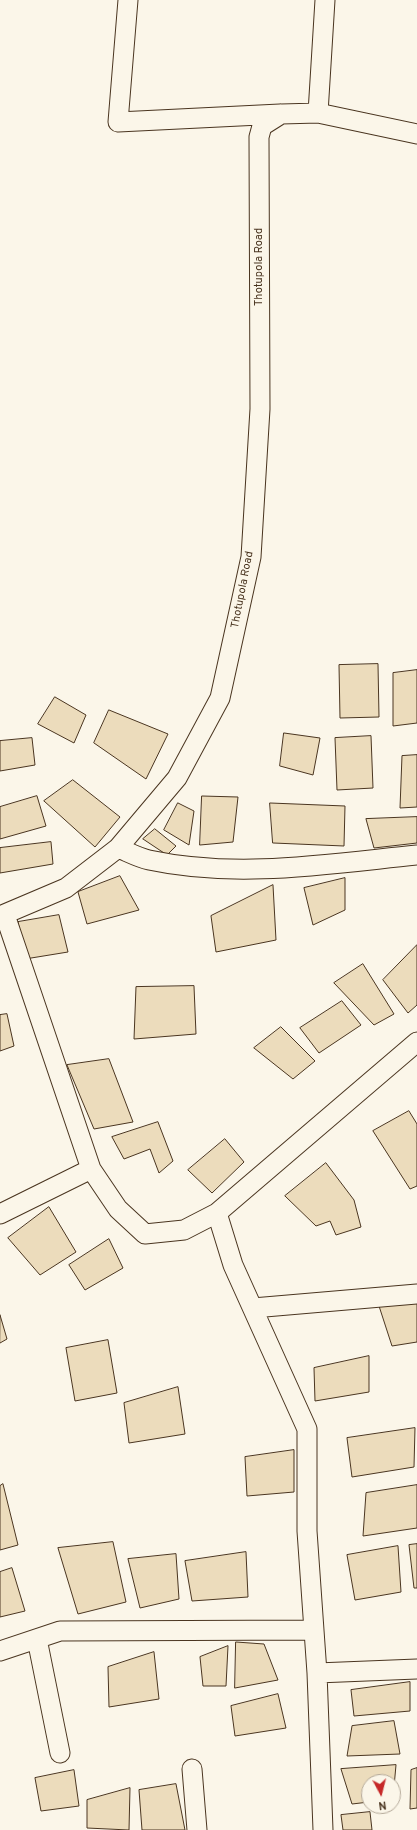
<!DOCTYPE html>
<style>
body{margin:0}
#map{position:relative;width:417px;height:1830px;overflow:hidden;background:#fbf6e9;font-family:Overpass,sans-serif}
canvas{display:block}
.north{position:absolute;left:361px;top:1774px;width:40px;height:40px;box-sizing:border-box;background:#fbf6e9;border:1px solid #b4a999;border-radius:50%;rotate:173deg;font-size:11px;font-weight:700;line-height:16px;text-align:center;color:#4a3520}
.north::after{content:'';display:block;margin:auto;width:14px;height:18px;background:#c62828;clip-path:polygon(50% 0,100% 100%,50% 72%,0 100%)}
</style>
<div id="map">
<canvas width="417" height="1830"></canvas>
<div class="north">N</div>
</div>
<script>
const c = document.querySelector('canvas').getContext('2d');
c.lineJoin = 'round';
function paint(path, color) { c.fillStyle = color; c.fill(path, 'evenodd'); }
function trace(path, color, width, dash) { c.strokeStyle = color; c.lineWidth = width; c.lineCap = dash ? 'butt' : 'round'; c.setLineDash(dash || []); c.stroke(path); }
function write(font, color, halo, rows, align = 'center') {
  c.font = font + ' Overpass,sans-serif'; c.lineWidth = 3; c.setLineDash([]); c.textBaseline = 'middle'; c.strokeStyle = halo; c.fillStyle = color; for (const [text, x, y, turn = 0] of rows) {
    c.save(); c.translate(x, y); c.rotate((+turn || 0) * Math.PI / 180); c.textAlign = isNaN(turn) ? turn : align; if (halo) c.strokeText(text, 0, 0); c.fillText(text, 0, 0); c.restore();
  }
}
const building = new Path2D(`
 M 378,664 L 379,717 L 340,718 L 339,665 Z
 M 417,670 L 417,723 L 393,726 L 393,673 Z
 M 55,697 L 86,715 L 74,743 L 38,724 Z
 M 109,710 L 168,734 L 146,779 L 94,743 Z
 M 284,733 L 320,738 L 313,775 L 280,766 Z
 M 371,736 L 373,788 L 337,790 L 335,738 Z
 M 32,738 L 35,765 L 0,771 L 0,741 Z
 M 417,755 L 417,807 L 400,808 L 402,756 Z
 M 73,780 L 120,817 L 95,847 L 44,801 Z
 M 37,796 L 46,826 L 0,839 L 0,807 Z
 M 202,796 L 238,797 L 233,842 L 200,845 Z
 M 178,803 L 194,811 L 189,845 L 164,830 Z
 M 270,803 L 345,806 L 344,846 L 273,843 Z
 M 417,817 L 417,843 L 374,848 L 366,819 Z
 M 155,829 L 176,846 L 167,855 L 143,839 Z
 M 51,842 L 53,864 L 0,873 L 0,848 Z
 M 120,876 L 139,910 L 87,924 L 78,892 Z
 M 345,878 L 345,910 L 313,925 L 304,888 Z
 M 273,885 L 276,940 L 216,952 L 211,916 Z
 M 59,915 L 68,952 L 25,959 L 18,922 Z
 M 417,945 L 417,1005 L 408,1013 L 383,980 Z
 M 363,964 L 394,1014 L 374,1025 L 334,983 Z
 M 194,986 L 196,1034 L 134,1039 L 136,987 Z
 M 342,1001 L 361,1025 L 319,1053 L 300,1028 Z
 M 7,1014 L 14,1046 L 0,1051 L 0,1015 Z
 M 281,1027 L 315,1061 L 293,1079 L 254,1048 Z
 M 109,1059 L 133,1122 L 94,1129 L 67,1065 Z
 M 409,1111 L 417,1124 L 417,1186 L 410,1189 L 373,1131 Z
 M 158,1122 L 173,1161 L 159,1173 L 150,1149 L 124,1159 L 112,1137 Z
 M 225,1139 L 244,1162 L 212,1193 L 188,1170 Z
 M 326,1163 L 354,1200 L 361,1227 L 336,1235 L 330,1221 L 316,1226 L 285,1196 Z
 M 49,1207 L 76,1252 L 40,1275 L 8,1238 Z
 M 109,1239 L 123,1268 L 85,1290 L 69,1265 Z
 M 417,1301 L 417,1342 L 392,1346 L 379,1306 Z
 M 0,1315 L 7,1339 L 0,1343 Z
 M 108,1340 L 117,1393 L 75,1401 L 66,1348 Z
 M 369,1356 L 369,1392 L 315,1401 L 314,1368 Z
 M 178,1387 L 185,1434 L 129,1443 L 124,1403 Z
 M 415,1428 L 414,1467 L 352,1477 L 347,1438 Z
 M 294,1450 L 294,1492 L 247,1496 L 245,1457 Z
 M 3,1484 L 18,1545 L 0,1550 L 0,1486 Z
 M 417,1485 L 417,1528 L 363,1536 L 366,1493 Z
 M 113,1542 L 126,1602 L 78,1614 L 58,1548 Z
 M 417,1544 L 417,1588 L 414,1588 L 409,1545 Z
 M 398,1546 L 401,1592 L 355,1600 L 347,1555 Z
 M 246,1552 L 248,1597 L 192,1601 L 185,1561 Z
 M 176,1554 L 179,1599 L 140,1608 L 128,1559 Z
 M 12,1568 L 25,1611 L 0,1617 L 0,1572 Z
 M 236,1642 L 264,1644 L 278,1680 L 235,1688 Z
 M 228,1646 L 226,1686 L 203,1686 L 200,1657 Z
 M 154,1652 L 159,1699 L 109,1707 L 108,1667 Z
 M 410,1682 L 410,1711 L 354,1716 L 351,1690 Z
 M 278,1694 L 286,1728 L 235,1736 L 231,1706 Z
 M 394,1721 L 400,1754 L 347,1756 L 352,1726 Z
 M 396,1765 L 393,1798 L 393,1782 L 369,1782 L 369,1802 L 352,1804 L 341,1769 Z
 M 417,1768 L 417,1808 L 410,1809 L 411,1770 Z
 M 74,1770 L 79,1806 L 41,1811 L 35,1778 Z
 M 176,1784 L 185,1830 L 142,1830 L 139,1790 Z
 M 130,1788 L 129,1830 L 87,1828 L 87,1800 Z
 M 370,1812 L 372,1830 L 343,1830 L 341,1815 Z`);
paint(building, '#ecdcbc');
trace(building, '#4a3520', 1);
const minor = new Path2D(`
 M 128,0 L 118,122 L 280,114
 M 318,113 L 325,0
 M 118,848 C 128,852 139,858 149,860 C 237,879 328,864 417,855
 M 5,915 L 91,1169 L 118,1209 L 145,1234 L 184,1230 L 217,1213 L 417,1042
 M 0,916 L 66,888 L 118,848 L 177,778 L 220,698 L 251,557 L 260,409 L 259,137 L 262,126 L 281,114 L 318,113 L 417,134
 M 217,1213 L 233,1265 L 307,1429 L 307,1531 L 317,1673 L 323,1830
 M 0,1214 L 91,1169
 M 253,1308 L 417,1294
 M 37,1639 L 60,1753
 M 0,1651 L 60,1631 L 314,1630
 M 317,1673 L 417,1669
 M 192,1769 L 197,1830`);
trace(minor, '#4a3520', 21);
trace(minor, '#fbf6e9', 19);
write('11px', '#4a3520', '#fbf6e9', [
 ["Thotupola Road",260,267,-90],
 ["Thotupola Road",243,590,-79]
]);
</script>
